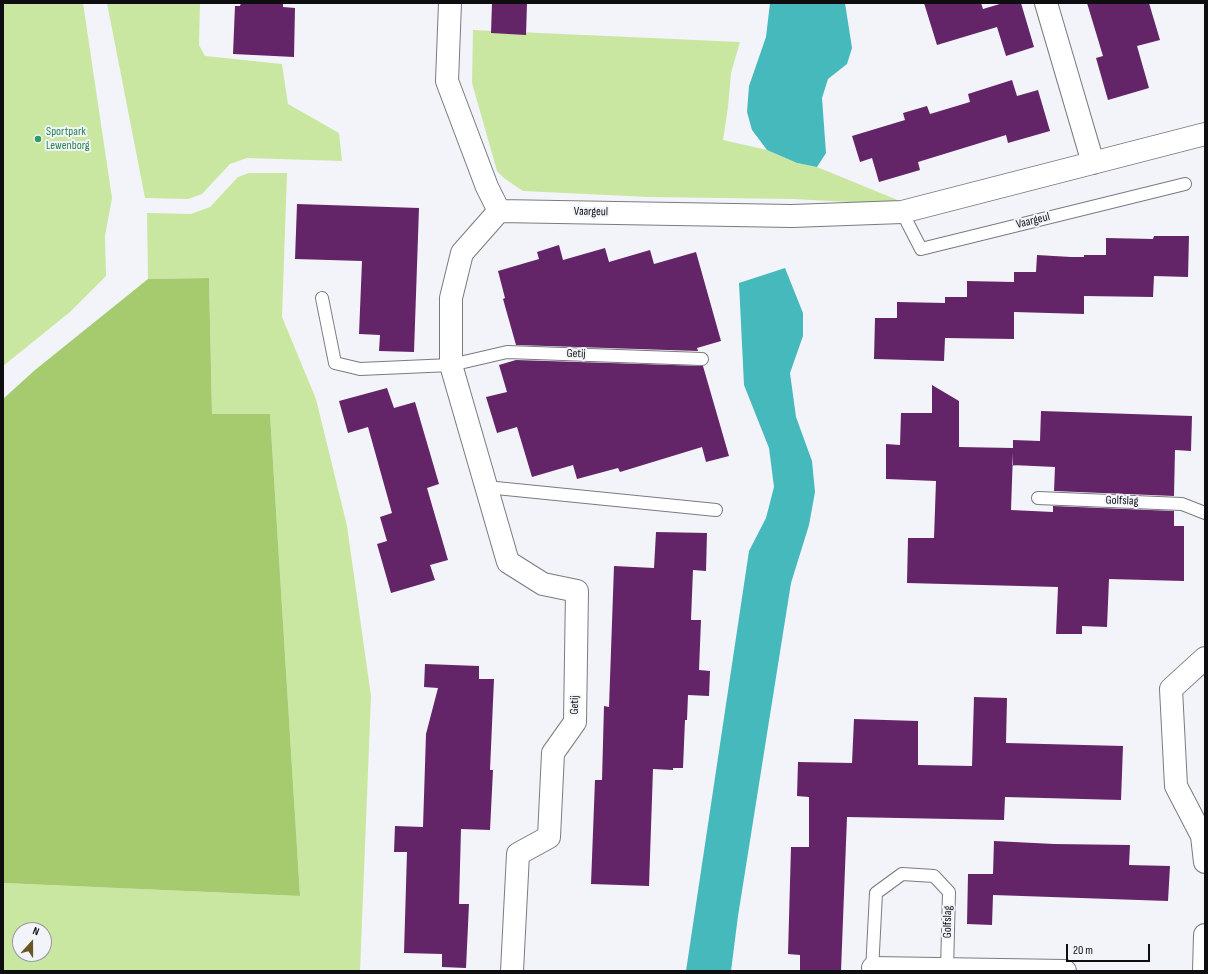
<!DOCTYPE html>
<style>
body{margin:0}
#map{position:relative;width:1208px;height:974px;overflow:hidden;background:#f2f4f9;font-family:"Sofia Sans Condensed",sans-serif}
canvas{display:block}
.frame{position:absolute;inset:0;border:4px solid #0e0e10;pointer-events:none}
.north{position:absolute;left:12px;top:922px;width:40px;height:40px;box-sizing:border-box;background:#f2f4f9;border:1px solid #97989c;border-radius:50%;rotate:21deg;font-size:11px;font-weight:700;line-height:16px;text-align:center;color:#0e0e10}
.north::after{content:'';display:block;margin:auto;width:14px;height:18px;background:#6a5524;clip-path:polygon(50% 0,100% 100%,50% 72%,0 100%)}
.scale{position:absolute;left:1066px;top:944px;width:84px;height:18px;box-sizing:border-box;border:2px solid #0e0e10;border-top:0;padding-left:5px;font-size:12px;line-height:14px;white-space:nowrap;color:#0e0e10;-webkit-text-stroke:3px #f2f4f9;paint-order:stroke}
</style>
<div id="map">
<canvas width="1208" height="974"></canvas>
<div class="frame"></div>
<div class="north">N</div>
<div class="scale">20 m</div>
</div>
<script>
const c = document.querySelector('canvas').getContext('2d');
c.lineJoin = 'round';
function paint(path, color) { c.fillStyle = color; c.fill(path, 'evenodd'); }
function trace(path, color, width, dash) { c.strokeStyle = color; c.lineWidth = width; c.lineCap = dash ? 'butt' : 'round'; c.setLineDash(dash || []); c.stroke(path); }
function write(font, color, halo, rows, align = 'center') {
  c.font = font + ' "Sofia Sans Condensed",sans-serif'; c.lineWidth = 4; c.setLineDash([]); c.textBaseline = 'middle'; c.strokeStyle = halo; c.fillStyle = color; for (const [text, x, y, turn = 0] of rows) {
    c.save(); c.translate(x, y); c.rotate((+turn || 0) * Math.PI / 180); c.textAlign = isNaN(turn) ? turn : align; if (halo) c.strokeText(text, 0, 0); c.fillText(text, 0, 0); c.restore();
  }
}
paint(new Path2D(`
 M 3,3 L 83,3 L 112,198 L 105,236 L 106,276 L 70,312 L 3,366 Z
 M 107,3 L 200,3 L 199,45 L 205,56 L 282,64 L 288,104 L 339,133 L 342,161 L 247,158 L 230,164 L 202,194 L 188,199 L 145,198 Z
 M 473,30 L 740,42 L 731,73 L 728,107 L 723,140 L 767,150 L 797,163 L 817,167 L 900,201 L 894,202 L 870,203 L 793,199 L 649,197 L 523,191 L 505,179 L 497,171 L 472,83 Z
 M 249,173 L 287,173 L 282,317 L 316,399 L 347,526 L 371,696 L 360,971 L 3,971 L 3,883 L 300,896 L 270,414 L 212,414 L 209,278 L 148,279 L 147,213 L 191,214 L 210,207 L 238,177 ZM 20,930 L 44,930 L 44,954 L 20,954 Z`), '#c9e7a1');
paint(new Path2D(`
 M 209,278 L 212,414 L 270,414 L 300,896 L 3,883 L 3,399 L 35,370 L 148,279 Z`), '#a5cb6e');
paint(new Path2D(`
 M 770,3 L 845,3 L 852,48 L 847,64 L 828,79 L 822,98 L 826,153 L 817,167 L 797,163 L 767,150 L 752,130 L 747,112 L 749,86 L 766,37 Z
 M 785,268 L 803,313 L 803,336 L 790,373 L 796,417 L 812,461 L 815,492 L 809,525 L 791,583 L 738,916 L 731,971 L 686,971 L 749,551 L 766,518 L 774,487 L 769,448 L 744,385 L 739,283 Z`), '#45b9bc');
paint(new Path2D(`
 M 241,3 L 283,3 L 283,7 L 295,8 L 294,57 L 233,54 L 235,6 L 240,6 Z
 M 492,3 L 527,3 L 526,35 L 491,33 Z
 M 924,3 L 981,3 L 983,9 L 1003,3 L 1021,3 L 1034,47 L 1006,56 L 997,27 L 937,45 Z
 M 1087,3 L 1149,3 L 1160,40 L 1137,46 L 1149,88 L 1108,100 L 1096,58 L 1103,56 Z
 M 1012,80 L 1017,96 L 1038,90 L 1050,131 L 1008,143 L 1006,135 L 918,162 L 920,170 L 879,182 L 872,158 L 860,162 L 852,136 L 905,120 L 903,113 L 927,106 L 930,114 L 970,102 L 968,94 Z
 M 297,204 L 419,208 L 414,352 L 379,351 L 380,335 L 359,334 L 362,261 L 295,259 Z
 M 1154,236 L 1189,236 L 1188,277 L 1154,276 L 1153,297 L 1084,296 L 1084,314 L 1014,312 L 1014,339 L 945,338 L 944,361 L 874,359 L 875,318 L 897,318 L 897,302 L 945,303 L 945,297 L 967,297 L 967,281 L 1014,282 L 1014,272 L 1036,272 L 1037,255 L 1071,257 L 1084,257 L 1084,255 L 1106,255 L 1106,238 L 1153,239 Z
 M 559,245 L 563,260 L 605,248 L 609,262 L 650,250 L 654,264 L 696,252 L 721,341 L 697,348 L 698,351 L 516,345 L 503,299 L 505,298 L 498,271 L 539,259 L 537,252 Z
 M 516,360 L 703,366 L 729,456 L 706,462 L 702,447 L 620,472 L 618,468 L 577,479 L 573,465 L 532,477 L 517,427 L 497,433 L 486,397 L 507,392 L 499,365 Z
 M 932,385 L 959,401 L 959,447 L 1013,448 L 1013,440 L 1040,441 L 1041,411 L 1192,416 L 1191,451 L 1175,450 L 1174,496 L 1054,491 L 1055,467 L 1012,465 L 1013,453 L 1011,510 L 1053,512 L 1053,506 L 1174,511 L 1174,526 L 1184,526 L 1184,581 L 1109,579 L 1107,627 L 1082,626 L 1082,634 L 1056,634 L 1058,587 L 907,583 L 908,538 L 934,538 L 936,481 L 886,479 L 886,444 L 900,445 L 901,413 L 932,413 Z
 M 387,388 L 394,408 L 415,402 L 439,484 L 427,488 L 448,560 L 430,565 L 435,580 L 391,593 L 377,544 L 387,541 L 380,517 L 392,513 L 368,427 L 348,433 L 339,401 Z
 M 656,532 L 707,533 L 706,571 L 693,570 L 691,620 L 701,620 L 699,670 L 710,671 L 709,696 L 688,695 L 687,720 L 685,720 L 683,768 L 673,768 L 673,770 L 653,769 L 649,886 L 591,884 L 595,780 L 602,780 L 604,706 L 609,707 L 614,566 L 654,568 Z
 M 425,664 L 479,666 L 479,679 L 494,679 L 490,770 L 493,770 L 490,830 L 461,829 L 459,904 L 469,904 L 466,968 L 442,967 L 442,954 L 404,953 L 407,852 L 394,852 L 395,826 L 423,827 L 426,734 L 438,688 L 424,687 Z
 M 974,697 L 1007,698 L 1006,743 L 1123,746 L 1121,800 L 1005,797 L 1004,820 L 847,817 L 841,971 L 800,971 L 800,955 L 788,954 L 791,847 L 809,847 L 809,797 L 797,796 L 798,762 L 852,763 L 854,719 L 918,721 L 918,765 L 972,766 Z
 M 994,841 L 1054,844 L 1130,845 L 1129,865 L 1170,866 L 1168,901 L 993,895 L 992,925 L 967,924 L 968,874 L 993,874 Z`), '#642568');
const service = new Path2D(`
 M 902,212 L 921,249 L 1185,184
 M 322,298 L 335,363 L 360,369 L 451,365 L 507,352 L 702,359
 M 486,487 L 716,510
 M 1038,498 L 1182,504 L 1205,513
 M 872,971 L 876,893 L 902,874 L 934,876 L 949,892 L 947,969`);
const minor = new Path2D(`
 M 450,3 L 447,81 L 487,187 L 499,211
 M 1046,3 L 1093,163
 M 499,211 L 462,253 L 451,298 L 451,365 L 508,562 L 543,584 L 577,591 L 575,722 L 553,753 L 549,837 L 518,854 L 512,971
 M 499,211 L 792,216 L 902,212 L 1205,134
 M 1205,658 L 1171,689 L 1176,786 L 1202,836 L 1205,862
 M 873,968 L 1065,971
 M 1204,971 L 1205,935`);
trace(service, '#797b7f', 14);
trace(minor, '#797b7f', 24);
trace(service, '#fff', 12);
trace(minor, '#fff', 22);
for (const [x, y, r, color] of [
 [38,139,4,"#2e9e5b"]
]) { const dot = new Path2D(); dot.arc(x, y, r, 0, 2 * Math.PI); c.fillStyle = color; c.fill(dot); trace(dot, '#f2f4f9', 1.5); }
write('12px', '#27864d', '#f2f4f9', [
 ["Sportpark",46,132],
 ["Lewenborg",46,146]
], 'left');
write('12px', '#0e0e10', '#f2f4f9', [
 ["Vaargeul",591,212,1],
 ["Vaargeul",1033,221,-14],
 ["Getij",576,354,2],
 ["Golfslag",1122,501,2],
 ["Getij",575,705,-89],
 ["Golfslag",948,922,-89]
]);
</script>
